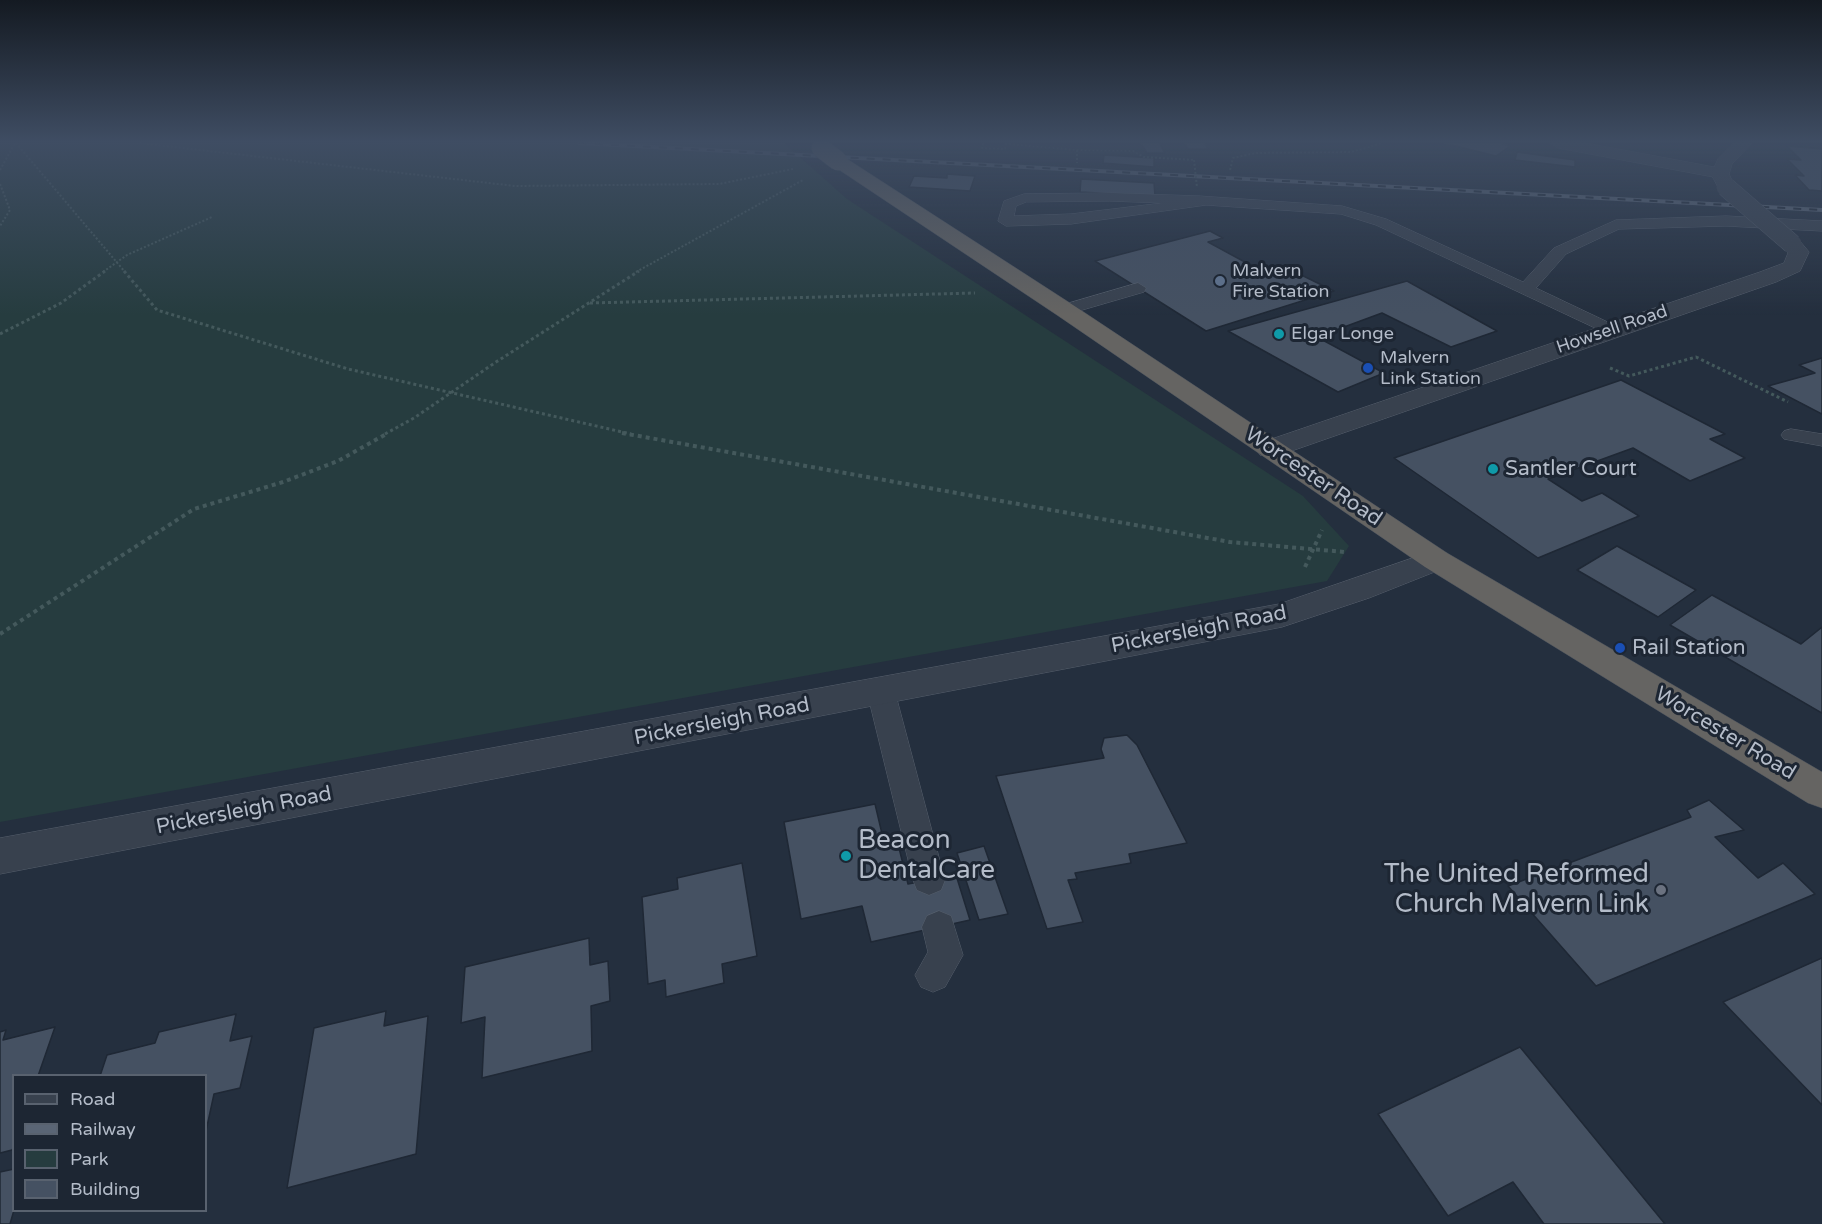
<!DOCTYPE html>
<style>
body{margin:0}
#map{position:relative;width:1822px;height:1224px;overflow:hidden;background:#242f3e;font-family:"Varela Round",sans-serif}
canvas{display:block}
.legend{position:absolute;left:12px;top:1074px;width:195px;height:138px;box-sizing:border-box;background:#1d2633;border:2px solid #59626f;margin:0;padding:8px 10px;list-style:none;font-size:18px;color:#b4bcc9}
.legend li{display:flex;align-items:center;gap:12px;height:30px}
.legend b{width:30px;border:2px solid #59626f}
</style>
<div id="map">
<canvas width="1822" height="1224"></canvas>
<ul class="legend">
<li><b style="height:8px;background:#38414e"></b>Road</li>
<li><b style="height:8px;background:#5a6575"></b>Railway</li>
<li><b style="height:16px;background:#263c3f"></b>Park</li>
<li><b style="height:16px;background:#455162"></b>Building</li>
</ul>
</div>
<script>
const c = document.querySelector('canvas').getContext('2d');
c.lineJoin = 'round';
function paint(path, color) { c.fillStyle = color; c.fill(path, 'evenodd'); }
function trace(path, color, width, dash) { c.strokeStyle = color; c.lineWidth = width; c.lineCap = dash ? 'butt' : 'round'; c.setLineDash(dash || []); c.stroke(path); }
function write(font, color, halo, rows, align = 'center') {
  c.font = font + ' "Varela Round",sans-serif'; c.lineWidth = 6; c.setLineDash([]); c.textBaseline = 'middle'; c.strokeStyle = halo; c.fillStyle = color; for (const [text, x, y, turn = 0] of rows) {
    c.save(); c.translate(x, y); c.rotate((+turn || 0) * Math.PI / 180); c.textAlign = isNaN(turn) ? turn : align; if (halo) c.strokeText(text, 0, 0); c.fillText(text, 0, 0); c.restore();
  }
}
paint(new Path2D(`
 M 0,143 L 784,143 L 847,199 L 1303,496 L 1349,546 L 1327,581 L 0,822 Z`), '#263c3f');
const building = new Path2D(`
 M 1141,143 L 1159,143 L 1165,153 L 1147,153 Z
 M 1185,143 L 1204,143 L 1208,149 L 1188,149 Z
 M 1444,143 L 1500,143 L 1510,146 L 1496,156 Z
 M 1787,146 L 1822,149 L 1822,191 L 1809,190 L 1795,175 L 1804,176 L 1787,159 L 1801,160 Z
 M 1517,152 L 1575,160 L 1575,167 L 1515,160 Z
 M 1104,155 L 1154,158 L 1154,167 L 1103,163 Z
 M 947,174 L 975,176 L 970,191 L 909,187 L 914,176 L 947,178 Z
 M 1081,179 L 1154,183 L 1155,196 L 1080,192 Z
 M 1210,231 L 1223,238 L 1208,242 L 1267,274 L 1287,268 L 1334,291 L 1206,331 L 1095,261 Z
 M 1407,281 L 1497,331 L 1451,347 L 1382,313 L 1317,337 L 1384,373 L 1338,392 L 1228,331 Z
 M 1822,358 L 1822,414 L 1768,386 L 1815,373 L 1799,365 Z
 M 1621,380 L 1725,434 L 1710,439 L 1745,458 L 1690,481 L 1633,448 L 1548,479 L 1582,501 L 1602,493 L 1639,516 L 1538,558 L 1394,458 Z
 M 1617,546 L 1696,590 L 1658,617 L 1577,570 Z
 M 1712,595 L 1801,644 L 1822,627 L 1822,713 L 1670,625 Z
 M 1127,735 L 1137,745 L 1187,843 L 1129,854 L 1131,863 L 1075,873 L 1077,879 L 1068,880 L 1083,922 L 1047,929 L 996,776 L 1104,758 L 1101,749 L 1104,738 Z
 M 1709,800 L 1744,830 L 1715,837 L 1758,878 L 1783,863 L 1815,894 L 1596,986 L 1508,886 L 1691,817 L 1687,810 Z
 M 875,804 L 883,838 L 896,836 L 908,884 L 956,875 L 970,920 L 871,942 L 862,906 L 801,919 L 784,822 Z
 M 984,846 L 1008,914 L 979,920 L 957,853 Z
 M 742,863 L 757,956 L 722,964 L 724,983 L 666,997 L 665,980 L 648,984 L 642,897 L 678,889 L 677,878 Z
 M 589,938 L 590,965 L 608,961 L 610,1001 L 591,1006 L 592,1051 L 482,1078 L 485,1017 L 461,1023 L 465,967 Z
 M 1822,958 L 1822,1105 L 1723,1002 Z
 M 386,1011 L 384,1026 L 428,1016 L 416,1154 L 287,1188 L 314,1028 Z
 M 236,1014 L 230,1041 L 252,1036 L 240,1088 L 214,1094 L 206,1131 L 206,1076 L 100,1076 L 107,1055 L 155,1043 L 159,1032 Z
 M 55,1027 L 38,1076 L 14,1076 L 14,1147 L 12,1150 L 0,1153 L 0,1032 L 6,1030 L 3,1040 Z
 M 1520,1047 L 1665,1224 L 1544,1224 L 1513,1182 L 1448,1216 L 1378,1114 Z
 M 14,1169 L 14,1210 L 10,1224 L 0,1224 L 0,1172 Z`);
paint(building, '#455162');
trace(building, '#1f2835', 1.5);
const service = new Path2D(`
 M 1110,193 L 1199,196 L 1342,206 L 1386,219 L 1523,282 L 1554,248 L 1616,220 L 1726,216 L 1822,221 L 1822,231 L 1726,226 L 1619,229 L 1566,254 L 1536,288 L 1616,326 L 1619,330 L 1616,334 L 1610,335 L 1376,225 L 1341,214 L 1206,205 L 1071,224 L 1006,226 L 998,221 L 1004,201 L 1024,194 ZM 1110,201 L 1163,203 L 1071,214 L 1014,216 L 1016,206 L 1026,202 Z
 M 1138,283 L 1146,288 L 1144,292 L 1065,315 L 1059,314 L 1056,310 L 1059,306 Z
 M 1791,429 L 1822,434 L 1822,446 L 1784,439 L 1781,435 L 1784,431 Z
 M 881,682 L 891,685 L 895,692 L 945,880 L 941,890 L 929,895 L 917,890 L 913,880 L 867,692 L 871,685 Z
 M 939,911 L 951,916 L 963,955 L 945,987 L 933,992 L 921,987 L 915,975 L 928,952 L 922,927 L 927,916 Z`);
const minor = new Path2D(`
 M 1550,143 L 1586,143 L 1719,168 L 1725,169 L 1728,173 L 1725,177 L 1719,178 L 1558,148 Z`);
const tertiary = new Path2D(`
 M 1734,143 L 1752,143 L 1732,164 L 1729,174 L 1735,187 L 1732,191 L 1720,191 L 1711,174 L 1718,159 Z
 M 1792,238 L 1799,240 L 1809,252 L 1800,271 L 1776,282 L 1280,455 L 1270,457 L 1260,455 L 1256,449 L 1260,443 L 1760,272 L 1784,263 L 1788,253 L 1782,244 L 1785,240 Z
 M 1436,550 L 1447,553 L 1452,560 L 1447,567 L 1369,598 L 1282,627 L 0,874 L 0,838 L 1279,604 Z`);
const trunk = new Path2D(`
 M 838,156 L 844,157 L 1073,305 L 1447,553 L 1822,772 L 1822,808 L 1808,803 L 1425,567 L 1057,315 L 832,165 L 829,161 L 832,157 Z`);
trace(service, '#565f6c', 1);
trace(minor, '#565f6c', 1);
trace(tertiary, '#565f6c', 1);
trace(trunk, '#434c59', 1);
trace(new Path2D(`
 M 16,143 L 125,272
 M 139,143 L 515,186 L 719,184 L 793,169
 M 983,143 L 982,148 L 1005,149 L 1006,144 L 1077,150 L 1133,151 L 1144,157 L 1194,160
 M 1077,150 L 1077,163
 M 0,170 L 15,143
 M 1230,170 L 1233,158 L 1255,153 L 1351,152 L 1383,143
 M 0,184 L 10,210 L 0,226
 M 103,272 L 127,255 L 212,217
 M 636,272 L 803,180`), '#44595c', 2, [2, 2]);
trace(new Path2D(`
 M 124,271 L 157,310 L 348,369 L 631,434
 M 590,303 L 975,293
 M 0,334 L 61,303 L 105,271
 M 1610,368 L 1629,376 L 1696,357 L 1788,402
 M 385,434 L 414,418 L 496,362 L 639,271`), '#44595c', 3, [3, 3]);
trace(new Path2D(`
 M 622,433 L 1230,542 L 1345,552
 M 1305,567 L 1322,530
 M 0,634 L 194,509 L 283,482 L 338,461 L 388,433`), '#44595c', 4, [4, 4]);
paint(service, '#38414e');
paint(minor, '#38414e');
paint(tertiary, '#38414e');
paint(trunk, '#656462');
const rail = new Path2D(`
 M 579,143 L 1822,210`);
trace(rail, '#5a6575', 4);
trace(rail, '#1d2633', 2, [8]);
const tertiaryBridge = new Path2D(`
 M 1726,187 L 1792,244`);
const trunkBridge = new Path2D(`
 M 821,148 L 838,161`);
trace(tertiaryBridge, '#565f6c', 20, []);
trace(trunkBridge, '#434c59', 20, []);
trace(new Path2D(`
 M 1194,160 L 1197,187`), '#44595c', 2, [2, 2]);
trace(tertiaryBridge, '#38414e', 19);
trace(trunkBridge, '#656462', 19);
const sky = c.createLinearGradient(0, 0, 0, 315);
sky.addColorStop(0, '#141a22');
sky.addColorStop(0.45, '#3f4d63');
sky.addColorStop(1, '#3f4d6300');
c.fillStyle = sky;
c.fillRect(0, 0, 1822, 315);
for (const [x, y, r, color] of [
 [1220,281,6,"#5c6f8a"],
 [1279,334,6,"#0f9aa8"],
 [1368,368,6,"#1a4fb4"],
 [1493,469,6,"#0f9aa8"],
 [1620,648,6,"#1a4fb4"],
 [846,856,6,"#0f9aa8"],
 [1661,890,6,"#6b7280"]
]) { const dot = new Path2D(); dot.arc(x, y, r, 0, 2 * Math.PI); c.fillStyle = color; c.fill(dot); trace(dot, '#1d2633', 2); }
write('18px', '#b4bcc9', '#1d2633', [
 ["Malvern",1232,271],
 ["Fire Station",1232,292],
 ["Elgar Longe",1291,334],
 ["Malvern",1380,358],
 ["Link Station",1380,379]
], 'left');
write('18px', '#b4bcc9', '#1d2633', [
 ["Howsell Road",1612,330,-19]
]);
write('21px', '#b4bcc9', '#1d2633', [
 ["Santler Court",1505,469],
 ["Rail Station",1632,648]
], 'left');
write('21px', '#b4bcc9', '#1d2633', [
 ["Worcester Road",1313,477,34],
 ["Pickersleigh Road",1199,630,-11],
 ["Pickersleigh Road",722,722,-11],
 ["Worcester Road",1725,734,31],
 ["Pickersleigh Road",244,811,-11]
]);
write('26px', '#b4bcc9', '#1d2633', [
 ["Beacon",858,841],
 ["DentalCare",858,871],
 ["The United Reformed",1649,875,"right"],
 ["Church Malvern Link",1649,905,"right"]
], 'left');
</script>
